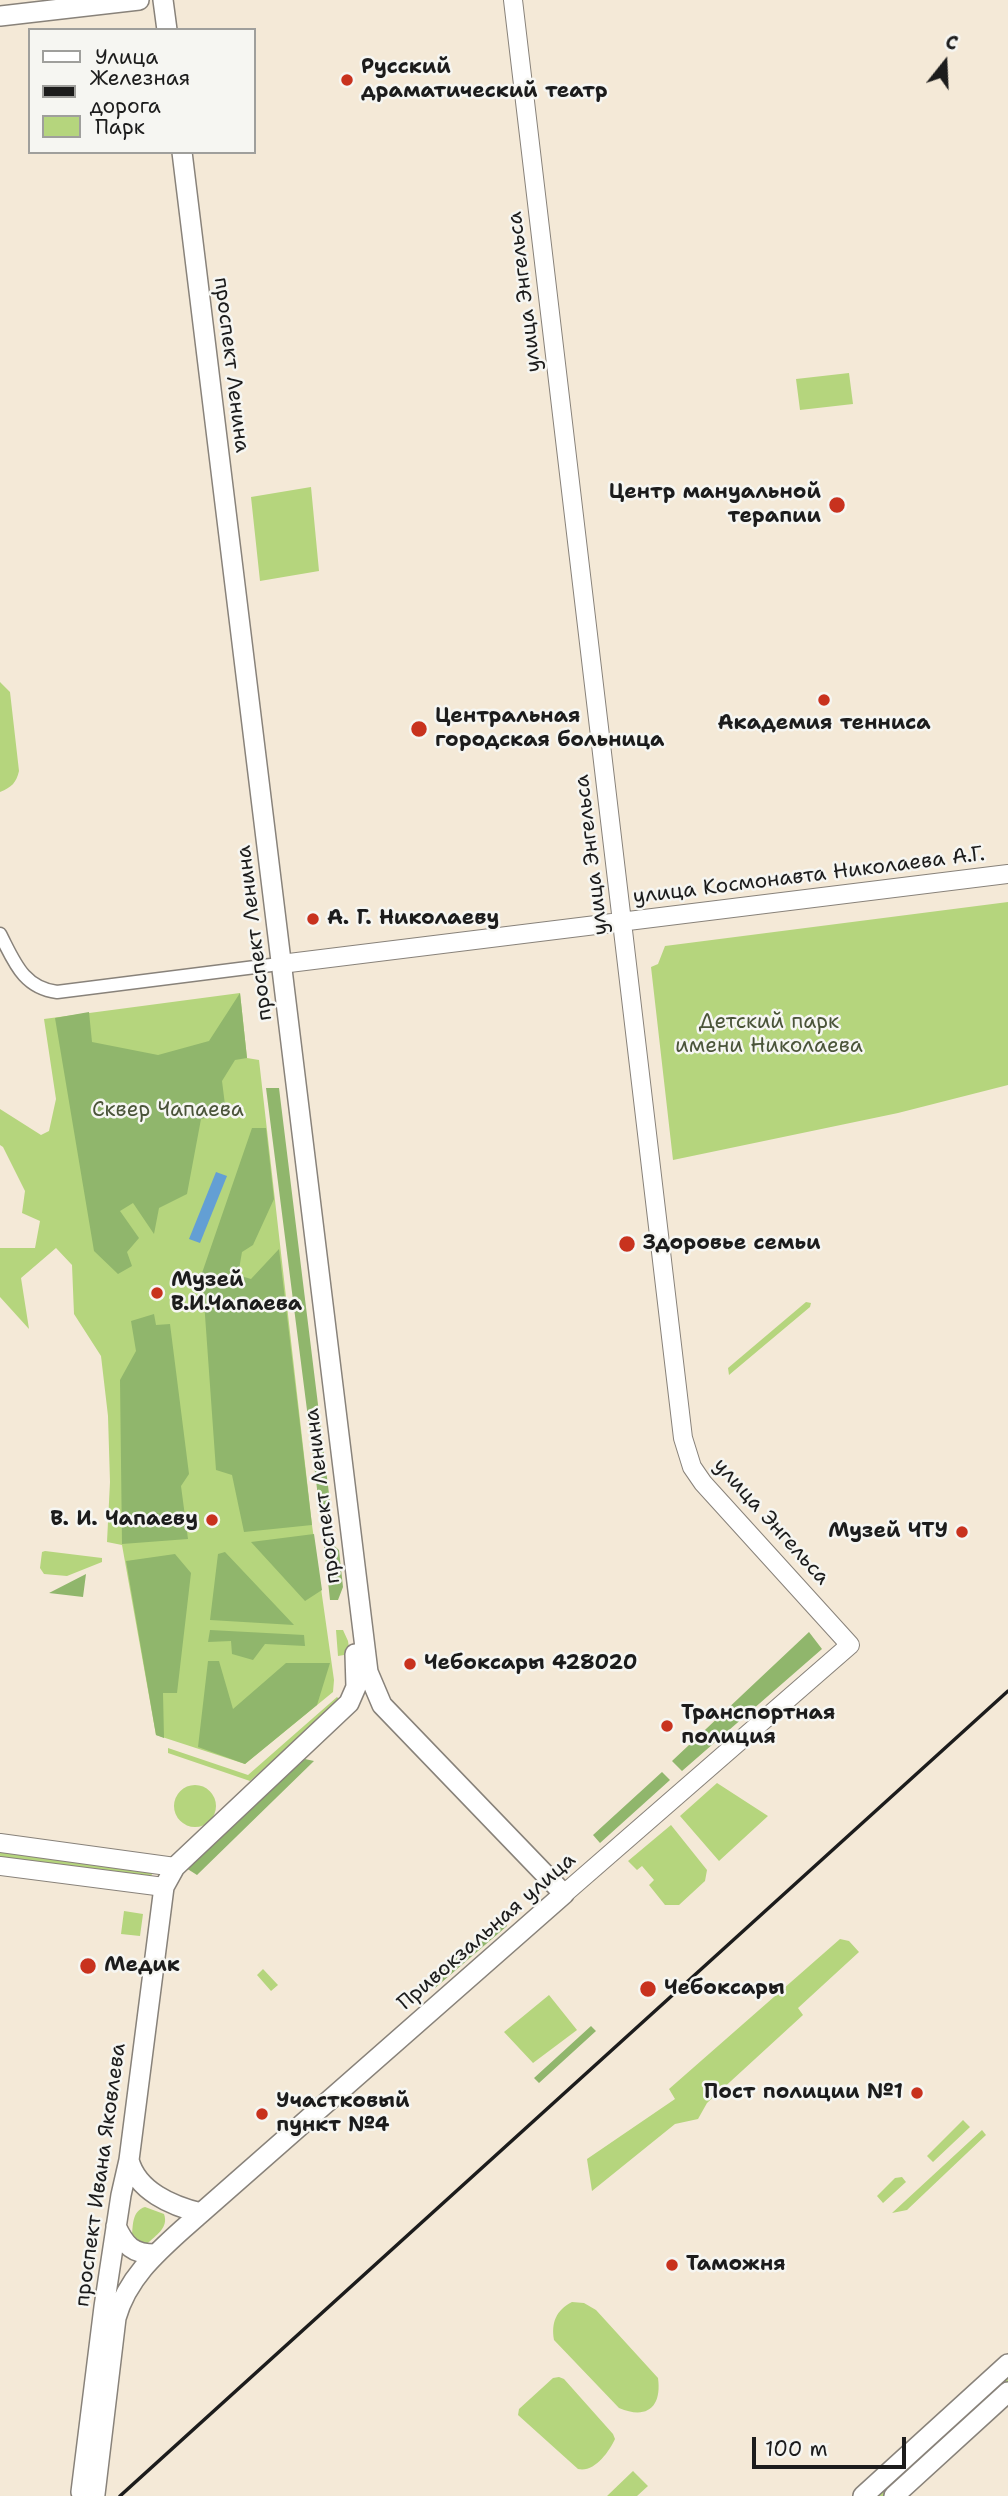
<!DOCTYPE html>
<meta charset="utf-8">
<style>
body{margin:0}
#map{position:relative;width:1008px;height:2496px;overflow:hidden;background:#f4e9d7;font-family:"Shantell Sans",sans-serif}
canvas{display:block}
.legend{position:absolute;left:28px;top:28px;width:228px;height:126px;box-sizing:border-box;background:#f6f6f2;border:2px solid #9f9f9c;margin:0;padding:9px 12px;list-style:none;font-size:21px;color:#1c1c1c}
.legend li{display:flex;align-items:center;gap:14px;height:35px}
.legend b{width:35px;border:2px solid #9f9f9c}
.north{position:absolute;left:910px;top:28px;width:70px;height:70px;-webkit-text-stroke:5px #f6f6f2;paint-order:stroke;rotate:18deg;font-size:19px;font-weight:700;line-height:28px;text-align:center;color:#1c1c1c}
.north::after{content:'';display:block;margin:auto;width:24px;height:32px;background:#1c1c1c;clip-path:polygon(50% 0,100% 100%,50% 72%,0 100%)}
.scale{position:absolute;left:752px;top:2437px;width:154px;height:32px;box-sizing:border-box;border:4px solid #1c1c1c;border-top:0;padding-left:9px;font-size:21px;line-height:24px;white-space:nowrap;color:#1c1c1c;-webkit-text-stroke:5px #f6f6f2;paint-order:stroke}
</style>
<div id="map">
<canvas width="1008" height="2496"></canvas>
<ul class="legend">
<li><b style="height:9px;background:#fff"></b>Улица</li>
<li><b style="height:9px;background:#1c1c1c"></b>Железная дорога</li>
<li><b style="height:19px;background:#b5d57d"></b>Парк</li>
</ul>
<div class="north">С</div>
<div class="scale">100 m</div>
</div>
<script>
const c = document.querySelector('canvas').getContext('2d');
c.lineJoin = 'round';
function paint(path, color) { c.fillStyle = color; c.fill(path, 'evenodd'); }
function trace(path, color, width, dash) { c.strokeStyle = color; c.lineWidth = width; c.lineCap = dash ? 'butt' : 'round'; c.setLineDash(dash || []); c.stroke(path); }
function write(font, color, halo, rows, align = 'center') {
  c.font = font + ' "Shantell Sans",sans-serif'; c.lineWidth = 5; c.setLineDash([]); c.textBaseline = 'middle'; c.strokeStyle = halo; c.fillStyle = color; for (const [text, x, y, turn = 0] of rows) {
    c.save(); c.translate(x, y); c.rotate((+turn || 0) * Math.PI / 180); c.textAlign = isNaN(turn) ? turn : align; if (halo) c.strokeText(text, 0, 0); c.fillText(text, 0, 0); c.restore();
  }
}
paint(new Path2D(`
 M 849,373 L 853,404 L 800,410 L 796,379 Z
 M 311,487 L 319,571 L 260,581 L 251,497 Z
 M 0,682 L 10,692 L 19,771 C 16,783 12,787 0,792 Z
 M 1008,902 L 1008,1085 L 898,1113 L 673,1160 L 651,967 L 658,964 L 665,946 Z
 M 240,993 L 247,1058 L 259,1060 L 312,1525 L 334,1680 L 333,1692 L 245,1764 L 156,1735 L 122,1545 L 107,1542 L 110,1482 L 108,1416 L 101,1356 L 74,1314 L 72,1265 L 56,1248 L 21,1278 L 29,1329 L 0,1297 L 0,1248 L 35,1248 L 40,1221 L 22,1213 L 25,1191 L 3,1147 L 0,1145 L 0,1109 L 41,1135 L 49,1131 L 56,1099 L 44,1019 Z
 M 806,1302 L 811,1303 L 810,1307 L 729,1375 L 728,1368 Z
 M 45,1551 L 102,1558 L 102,1562 L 67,1576 L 44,1574 L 40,1568 L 42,1552 Z
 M 336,1630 L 343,1630 L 348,1641 L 350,1654 L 338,1656 Z
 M 337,1697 L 340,1700 L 250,1781 L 168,1753 L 168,1748 L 248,1775 Z
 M 717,1783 L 768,1816 L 719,1861 L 680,1816 Z
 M174 1806a21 21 0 1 1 42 0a21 21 0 1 1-42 0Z
 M 671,1825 L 707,1870 L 705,1881 L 679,1905 L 665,1905 L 649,1885 L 654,1880 L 642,1866 L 637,1870 L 628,1861 Z
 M 0,1849 L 153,1870 L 150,1881 L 0,1863 Z
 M 124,1911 L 143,1914 L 140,1936 L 121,1934 Z
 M 840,1939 L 849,1941 L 859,1952 L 798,2008 L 803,2015 L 707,2103 L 698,2119 L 675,2124 L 592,2191 L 587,2159 L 675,2099 L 669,2089 Z
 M 263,1969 L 278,1985 L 271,1991 L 257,1975 Z
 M 549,1995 L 577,2030 L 533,2063 L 504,2032 Z
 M 963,2120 L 970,2127 L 933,2162 L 927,2156 Z
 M 982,2130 L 986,2135 L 907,2210 L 892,2213 Z
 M 902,2177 L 906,2182 L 883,2203 L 877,2196 L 895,2178 Z
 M 145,2207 L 164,2214 C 169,2228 156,2235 147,2244 L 141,2245 L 132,2236 C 133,2225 132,2211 145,2207 Z
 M 572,2302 L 584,2303 L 596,2310 L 658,2378 C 662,2407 647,2420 619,2408 L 554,2340 C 551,2323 556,2310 572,2302 Z
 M 1008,2376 L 1008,2382 L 884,2496 L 877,2496 Z
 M 559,2377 L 564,2379 L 613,2434 L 615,2439 C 609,2452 594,2473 578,2469 L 518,2415 L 519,2409 L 553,2378 Z
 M 633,2471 L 648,2486 L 637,2496 L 607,2496 Z`), '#b5d57d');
paint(new Path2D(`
 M 240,993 L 247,1058 L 235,1060 L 222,1081 L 226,1113 L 201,1119 L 187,1194 L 159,1208 L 154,1234 L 133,1203 L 120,1211 L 139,1238 L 127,1252 L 132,1266 L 118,1274 L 94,1251 L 55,1018 L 89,1012 L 92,1042 L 158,1055 L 209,1041 Z
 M 266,1088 L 279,1088 L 331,1510 L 321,1520 Z
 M 252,1128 L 266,1128 L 274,1199 L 253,1245 L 242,1252 L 238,1275 L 251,1279 L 279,1249 L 312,1525 L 244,1532 L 232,1475 L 216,1470 L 202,1273 Z
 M 154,1314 L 156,1325 L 170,1324 L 189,1474 L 181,1486 L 188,1539 L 122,1544 L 120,1380 L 136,1351 L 131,1321 Z
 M 314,1534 L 322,1590 L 305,1601 L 251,1542 Z
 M 323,1536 L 339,1550 L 343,1587 L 338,1600 L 330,1600 Z
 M 225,1552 L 294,1625 L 210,1620 L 218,1554 Z
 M 175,1554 L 191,1573 L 177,1693 L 163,1693 L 164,1738 L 156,1735 L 126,1561 Z
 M 86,1574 L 83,1597 L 49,1593 Z
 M 210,1630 L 304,1635 L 305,1646 L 265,1644 L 253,1660 L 232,1654 L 231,1641 L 208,1642 Z
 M 809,1632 L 822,1649 L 682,1771 L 672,1761 Z
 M 208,1661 L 219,1661 L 233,1709 L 286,1663 L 330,1663 L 317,1705 L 245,1764 L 198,1747 Z
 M 305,1759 L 314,1761 L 197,1875 L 186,1868 Z
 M 662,1772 L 670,1780 L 600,1843 L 593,1835 Z
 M 501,1919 L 507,1926 L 435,1988 L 430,1982 Z
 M 591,2026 L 596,2031 L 539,2083 L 534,2078 Z`), '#90b66c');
paint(new Path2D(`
 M 216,1172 L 227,1176 L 200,1243 L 189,1239 Z`), '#639fd4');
const street = new Path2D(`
 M 0,934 C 14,961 23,988 57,992 L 271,965`);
const secondary = new Path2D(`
 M 513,0 L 683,1438 L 692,1467 L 703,1483 L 850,1645 L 564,1894
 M 281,964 L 1008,874
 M 0,1843 L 175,1867
 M 0,1866 L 164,1887`);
const primary = new Path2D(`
 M 163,0 L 167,30
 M 0,16 L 139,0
 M 129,2160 C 137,2191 172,2206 201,2213
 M 116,2226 C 125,2246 133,2254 155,2254
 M 81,2492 L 104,2307 L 121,2195 L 129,2160 L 164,1887 L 175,1867 L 349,1703 L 356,1687 L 355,1654
 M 95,2494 L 116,2318 C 127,2279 155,2254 184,2228 L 564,1894 L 382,1705 L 368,1672 L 182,152
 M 863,2496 L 1008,2364
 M 894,2496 L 1008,2392`);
trace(street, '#88827a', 15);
trace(secondary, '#88827a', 20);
trace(primary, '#88827a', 22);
trace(street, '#fff', 12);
trace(secondary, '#fff', 18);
trace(primary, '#fff', 19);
trace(new Path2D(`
 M 120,2496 L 1008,1691`), '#1c1c1c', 3.5);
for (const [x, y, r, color] of [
 [347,80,7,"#c8321e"],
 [837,505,9,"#c8321e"],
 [824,700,7,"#c8321e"],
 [419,729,9,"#c8321e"],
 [313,919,7,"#c8321e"],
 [627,1244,9,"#c8321e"],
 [157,1293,7,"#c8321e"],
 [212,1520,7,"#c8321e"],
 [962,1532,7,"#c8321e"],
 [410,1664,7,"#c8321e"],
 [667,1726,7,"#c8321e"],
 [88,1966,9,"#c8321e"],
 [648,1989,9,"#c8321e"],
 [917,2093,7,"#c8321e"],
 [262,2114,7,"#c8321e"],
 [672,2265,7,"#c8321e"]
]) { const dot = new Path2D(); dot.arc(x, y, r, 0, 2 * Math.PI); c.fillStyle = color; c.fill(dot); trace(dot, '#f6f6f2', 2.5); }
write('bold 21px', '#1c1c1c', '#f6f6f2', [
 ["Русский",361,68],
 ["драматический театр",361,92],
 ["Центр мануальной",821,493,"right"],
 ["терапии",821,517,"right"],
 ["Центральная",435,717],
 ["городская больница",435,741],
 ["Академия тенниса",824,724,"center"],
 ["А. Г. Николаеву",327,919],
 ["Здоровье семьи",643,1244],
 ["Музей",171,1281],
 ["В.И.Чапаева",171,1305],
 ["В. И. Чапаеву",198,1520,"right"],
 ["Музей ЧТУ",948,1532,"right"],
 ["Чебоксары 428020",424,1664],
 ["Транспортная",681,1714],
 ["полиция",681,1738],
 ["Медик",104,1966],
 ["Чебоксары",664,1989],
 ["Пост полиции №1",903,2093,"right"],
 ["Участковый",276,2102],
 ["пункт №4",276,2126],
 ["Таможня",686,2265]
], 'left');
write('21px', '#1c1c1c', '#f6f6f2', [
 ["улица Энгельса",525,292,-97],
 ["проспект Ленина",231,365,83],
 ["улица Энгельса",592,855,-97],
 ["улица Космонавта Николаева А.Г.",809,876,-7],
 ["проспект Ленина",255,933,-97],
 ["проспект Ленина",323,1496,-97],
 ["улица Энгельса",771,1522,48],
 ["Привокзальная улица",487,1932,-41],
 ["проспект Ивана Яковлева",101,2175,-82]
]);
write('21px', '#4a5439', '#f6f6f2', [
 ["Детский парк",769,1023],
 ["имени Николаева",769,1047],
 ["Сквер Чапаева",168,1111]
]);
</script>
